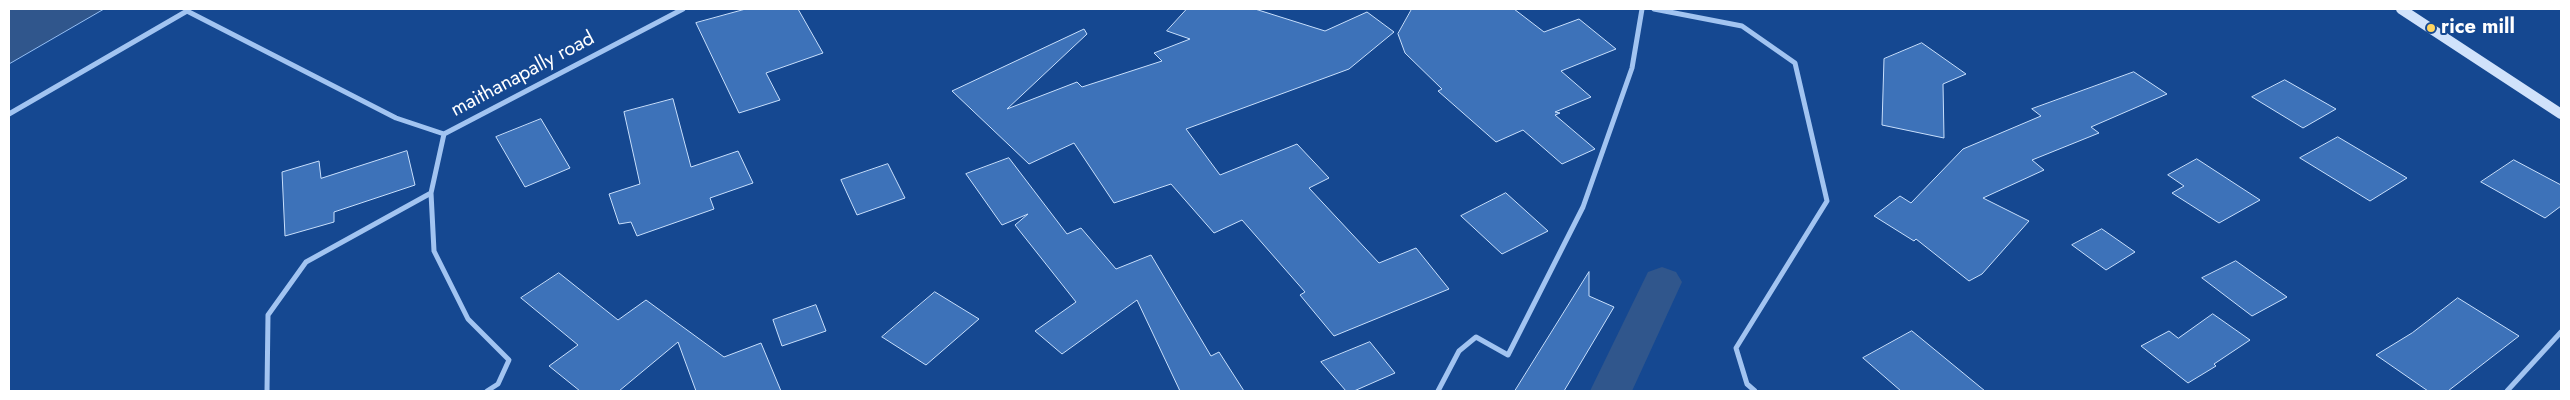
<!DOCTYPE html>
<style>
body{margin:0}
#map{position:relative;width:2570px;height:400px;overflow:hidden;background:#154891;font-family:Jost,sans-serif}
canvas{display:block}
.frame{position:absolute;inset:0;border:10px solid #fff;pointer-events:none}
</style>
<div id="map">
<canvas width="2570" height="400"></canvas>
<div class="frame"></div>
</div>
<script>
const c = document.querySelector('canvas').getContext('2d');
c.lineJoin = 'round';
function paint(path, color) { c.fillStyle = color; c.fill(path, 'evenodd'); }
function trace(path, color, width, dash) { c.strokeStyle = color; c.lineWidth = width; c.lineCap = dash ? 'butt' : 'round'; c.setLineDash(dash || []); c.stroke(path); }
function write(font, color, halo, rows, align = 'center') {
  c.font = font + ' Jost,sans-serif'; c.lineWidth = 4; c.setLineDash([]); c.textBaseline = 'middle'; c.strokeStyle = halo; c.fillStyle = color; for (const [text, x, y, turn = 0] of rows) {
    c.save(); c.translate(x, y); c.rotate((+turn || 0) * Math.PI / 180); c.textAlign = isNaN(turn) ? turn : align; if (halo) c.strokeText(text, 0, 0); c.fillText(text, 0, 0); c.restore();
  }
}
const water = new Path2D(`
 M 9,9 L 104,9 L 9,64 Z`);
paint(water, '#30568c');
trace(water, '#94bef4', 1);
paint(new Path2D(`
 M 1662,267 L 1676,272 L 1682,282 L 1632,391 L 1590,391 L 1648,272 Z`), '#30568c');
const building = new Path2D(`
 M 746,9 L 798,9 L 823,53 L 766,73 L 780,100 L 739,113 L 696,23 Z
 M 1187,9 L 1255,9 L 1325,31 L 1367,12 L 1394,32 L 1349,69 L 1186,129 L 1220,175 L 1297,144 L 1329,178 L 1309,188 L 1379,263 L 1416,248 L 1449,289 L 1334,336 L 1300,295 L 1305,292 L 1242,220 L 1214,233 L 1171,184 L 1114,203 L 1074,143 L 1029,164 L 952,91 L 1084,29 L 1087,34 L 1007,109 L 1077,82 L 1082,87 L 1162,61 L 1154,53 L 1190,39 L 1167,31 Z
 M 1412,9 L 1514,9 L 1544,32 L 1579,19 L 1616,49 L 1561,71 L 1591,97 L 1555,112 L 1560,113 L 1555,115 L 1595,149 L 1562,164 L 1523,130 L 1496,142 L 1438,91 L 1442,89 L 1405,53 L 1398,34 Z
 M 1922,43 L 1966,74 L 1943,84 L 1944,138 L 1882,125 L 1884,59 Z
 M 2134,72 L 2167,94 L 2091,127 L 2099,133 L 2032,160 L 2044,170 L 1983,198 L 2029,221 L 1982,274 L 1969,281 L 1916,239 L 1914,241 L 1874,216 L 1900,196 L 1911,203 L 1963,149 L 2041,116 L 2032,109 Z
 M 2285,80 L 2336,109 L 2303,128 L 2252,97 Z
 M 673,99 L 691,167 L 738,151 L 753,183 L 710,198 L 714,209 L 637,236 L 631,222 L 619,224 L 609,194 L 640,184 L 624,112 Z
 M 541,119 L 570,168 L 525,187 L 496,137 Z
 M 2338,137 L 2407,178 L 2370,201 L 2300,158 Z
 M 407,151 L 415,185 L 334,212 L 334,222 L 285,236 L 282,172 L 319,161 L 321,178 Z
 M 1009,158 L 1067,234 L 1081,228 L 1116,269 L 1151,255 L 1211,356 L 1219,352 L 1244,391 L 1180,391 L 1137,300 L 1062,354 L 1035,331 L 1076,302 L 1015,225 L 1028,214 L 1002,225 L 966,174 Z
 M 2197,159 L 2260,200 L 2219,223 L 2172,193 L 2184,186 L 2168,175 Z
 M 2514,160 L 2561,185 L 2561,206 L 2545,218 L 2481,182 Z
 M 888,164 L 905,198 L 857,215 L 841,180 Z
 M 1506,193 L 1548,231 L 1502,254 L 1461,216 Z
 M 2102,229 L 2135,252 L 2106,270 L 2072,245 Z
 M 2236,261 L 2287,297 L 2252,316 L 2202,278 Z
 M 1589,272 L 1589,296 L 1614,307 L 1564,391 L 1515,391 Z
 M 559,273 L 618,320 L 646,300 L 724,357 L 761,343 L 781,391 L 696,391 L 678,342 L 619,391 L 580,391 L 549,366 L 578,345 L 521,298 Z
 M 935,292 L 979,319 L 926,365 L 882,337 Z
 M 2458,298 L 2519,336 L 2448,391 L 2428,391 L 2376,355 L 2412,333 Z
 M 816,305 L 826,331 L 782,346 L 773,320 Z
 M 2213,314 L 2250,340 L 2214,364 L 2216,366 L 2188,383 L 2141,346 L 2169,331 L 2178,338 Z
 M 1912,331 L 1985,391 L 1901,391 L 1863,358 Z
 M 1370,342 L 1395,373 L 1354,391 L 1346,391 L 1321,362 Z`);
paint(building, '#3d72b9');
trace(building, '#c8dffc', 1);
trace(new Path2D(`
 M 1654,9 L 1742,26 L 1795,63 L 1827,201 L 1736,348 L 1747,384 L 1755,391
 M 9,114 L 187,11 L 396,118 L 444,134
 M 431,193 L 434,251 L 468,319 L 509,360 L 498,384 L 487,391
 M 267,391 L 268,315 L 306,262 L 431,193 L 444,134 L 683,9
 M 1438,391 L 1459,351 L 1476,337 L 1508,355 L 1583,207 L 1632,68 L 1642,9
 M 2507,391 L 2561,332`), '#a2c4f1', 5);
trace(new Path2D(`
 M 2401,9 L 2561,114`), '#d0e2fb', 10);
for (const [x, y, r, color] of [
 [2431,28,5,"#ffd561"]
]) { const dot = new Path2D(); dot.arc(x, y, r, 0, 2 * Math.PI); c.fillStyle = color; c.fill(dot); trace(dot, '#154891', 2); }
write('bold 20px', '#fff', '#154891', [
 ["rice mill",2441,28]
], 'left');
write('20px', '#fff', '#154891', [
 ["maithanapally road",523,75,-28]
]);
</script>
